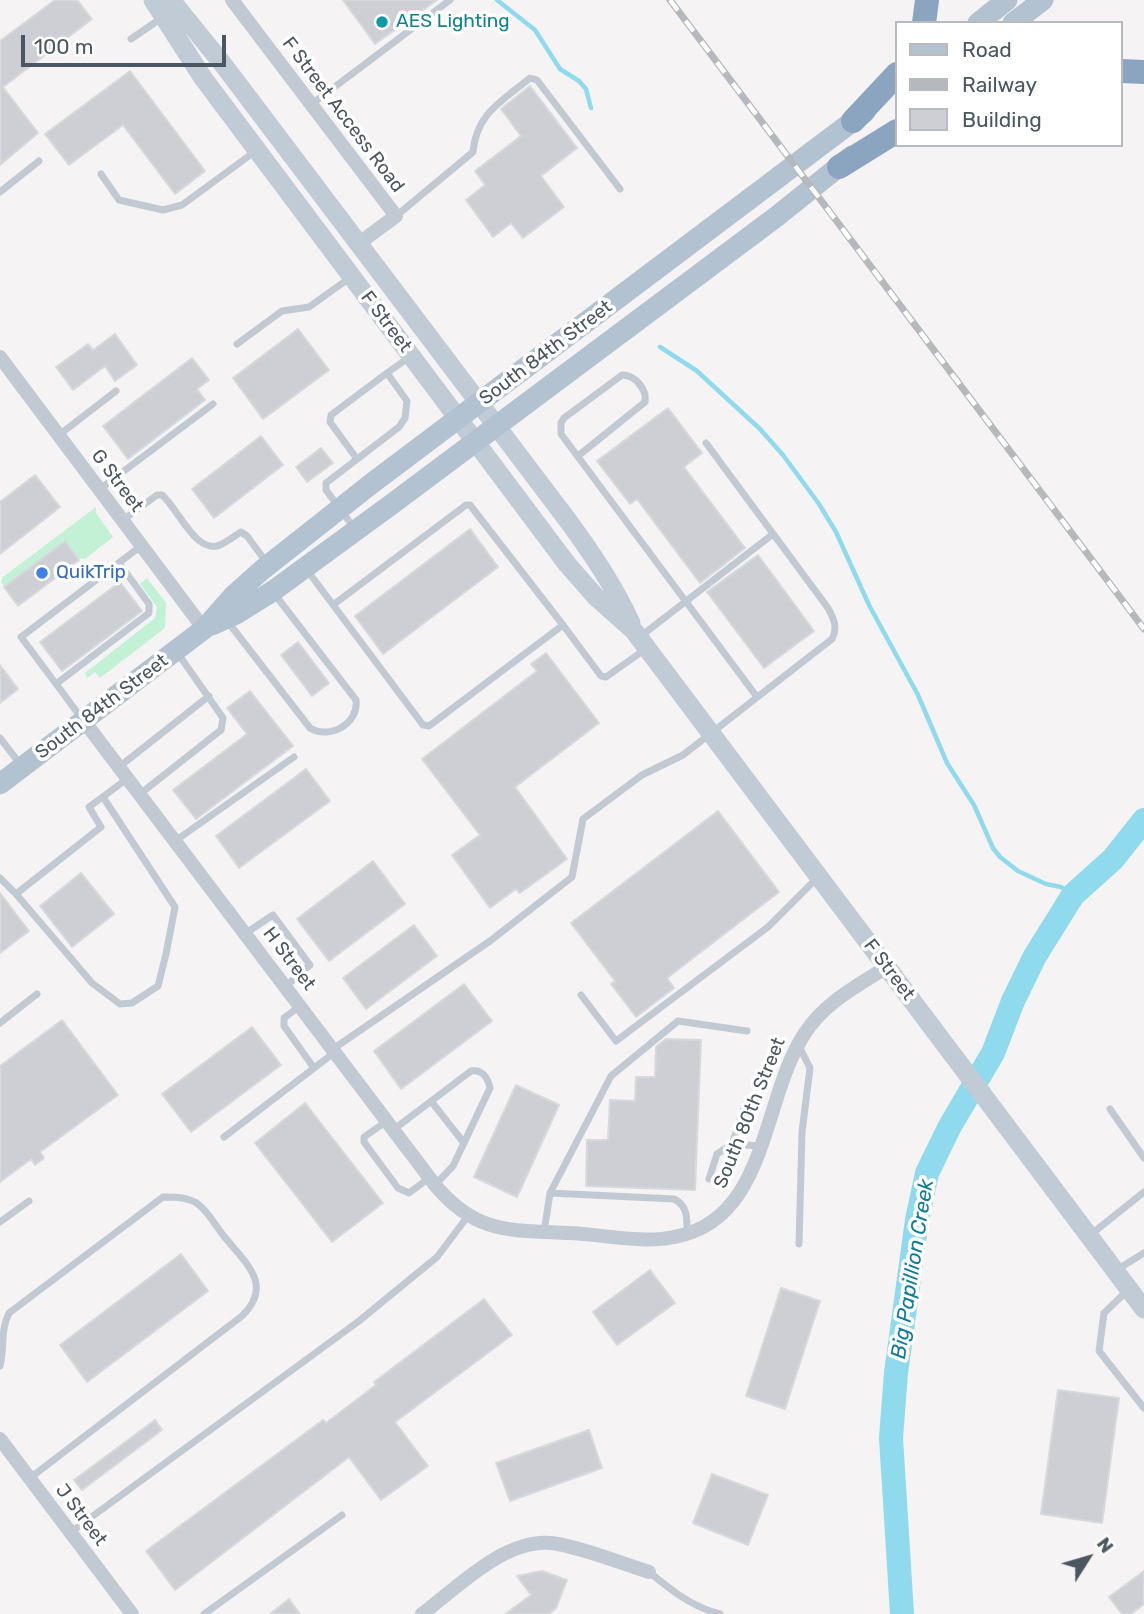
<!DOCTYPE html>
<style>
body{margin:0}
#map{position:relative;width:1144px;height:1614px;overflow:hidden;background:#f5f3f3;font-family:Rubik,sans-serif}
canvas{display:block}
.legend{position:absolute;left:895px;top:21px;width:228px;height:126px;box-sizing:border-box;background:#fff;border:2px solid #b7bbc0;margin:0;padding:9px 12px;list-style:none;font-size:21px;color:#4a5661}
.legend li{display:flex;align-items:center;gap:14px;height:35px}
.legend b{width:35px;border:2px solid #b7bbc0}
.north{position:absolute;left:1053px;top:1523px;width:70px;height:70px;-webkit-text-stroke:5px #fff;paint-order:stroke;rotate:53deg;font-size:19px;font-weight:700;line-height:28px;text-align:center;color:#4a5661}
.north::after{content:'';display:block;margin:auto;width:24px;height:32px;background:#4a5661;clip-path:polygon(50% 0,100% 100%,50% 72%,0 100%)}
.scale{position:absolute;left:21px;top:35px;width:205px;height:32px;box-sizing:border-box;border:4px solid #4a5661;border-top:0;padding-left:9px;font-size:21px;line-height:24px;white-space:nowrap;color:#4a5661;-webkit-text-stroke:5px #fff;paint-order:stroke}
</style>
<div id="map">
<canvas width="1144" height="1614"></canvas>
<ul class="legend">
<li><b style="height:9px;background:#b3c2d1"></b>Road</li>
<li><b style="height:9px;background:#b5b8bd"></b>Railway</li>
<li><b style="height:19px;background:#cdcfd5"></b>Building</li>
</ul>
<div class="north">N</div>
<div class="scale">100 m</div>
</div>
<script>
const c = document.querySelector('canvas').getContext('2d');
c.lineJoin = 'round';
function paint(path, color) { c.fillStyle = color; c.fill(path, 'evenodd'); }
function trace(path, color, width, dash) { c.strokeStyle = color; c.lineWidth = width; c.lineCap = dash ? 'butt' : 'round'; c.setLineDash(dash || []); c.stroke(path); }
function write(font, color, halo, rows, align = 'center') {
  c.font = font + ' Rubik,sans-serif'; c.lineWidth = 7; c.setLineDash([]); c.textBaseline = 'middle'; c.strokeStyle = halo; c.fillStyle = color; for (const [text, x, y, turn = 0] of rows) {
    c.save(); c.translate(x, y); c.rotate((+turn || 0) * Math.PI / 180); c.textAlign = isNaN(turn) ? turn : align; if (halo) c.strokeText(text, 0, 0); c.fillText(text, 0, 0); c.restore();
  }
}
paint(new Path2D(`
 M 96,507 L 96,513 L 113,537 L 85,559 L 78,558 L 65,541 L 5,587 L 1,582 L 3,577 Z
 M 147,578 L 166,603 L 165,628 L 100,678 L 95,672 L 87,678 L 85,673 L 155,618 L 157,607 L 140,584 Z`), '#c3f1d5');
trace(new Path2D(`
 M 497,0 L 535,30 L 560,69 L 579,81 L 586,89 L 591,108
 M 660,347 L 697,371 L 760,429 L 783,455 L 819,504 L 836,532 L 869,605 L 918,695 L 947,763 L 974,805 L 993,848 L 1000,857 L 1018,871 L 1046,884 L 1061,887 L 1073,895`), '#90daee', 4.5);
trace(new Path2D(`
 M 902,1614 L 891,1438 L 896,1373 L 917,1220 L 927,1173 L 950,1126 L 993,1053 L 1013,1001 L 1035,956 L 1073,895 L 1113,859 L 1144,820`), '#90daee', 24);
const building = new Path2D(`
 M 55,0 L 77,0 L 92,19 L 3,87 L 38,133 L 0,165 L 0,41 Z
 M 343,0 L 437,0 L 375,44 Z
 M 130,71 L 205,171 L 175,194 L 123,125 L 69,165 L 45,134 Z
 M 530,86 L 577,148 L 541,176 L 564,207 L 523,238 L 511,223 L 493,237 L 466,200 L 485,185 L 475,171 L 521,136 L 501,109 Z
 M 298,329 L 329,370 L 263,419 L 233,378 Z
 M 115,334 L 137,365 L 115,381 L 105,366 L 73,390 L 56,367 L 88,344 L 93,350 Z
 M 192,358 L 209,380 L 197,389 L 205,400 L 128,459 L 103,426 Z
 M 668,408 L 702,453 L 684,467 L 745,548 L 700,583 L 637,499 L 630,504 L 597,461 Z
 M 261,436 L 283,465 L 214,518 L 192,489 Z
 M 321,448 L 333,463 L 307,482 L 296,467 Z
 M 35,475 L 60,507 L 0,554 L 0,502 Z
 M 470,529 L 498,567 L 383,654 L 355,616 Z
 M 65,541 L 79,560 L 18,606 L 4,587 Z
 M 758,555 L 814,631 L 764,668 L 707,592 Z
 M 120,582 L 142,611 L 62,671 L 40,642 Z
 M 298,642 L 329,683 L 312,696 L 281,655 Z
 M 546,653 L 599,723 L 515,787 L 567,859 L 520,893 L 516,889 L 490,908 L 452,855 L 480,835 L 422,759 L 537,671 L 531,664 Z
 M 0,665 L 18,689 L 0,703 Z
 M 250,691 L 293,746 L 196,819 L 173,790 L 247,734 L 227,708 Z
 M 306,769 L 330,801 L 239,868 L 216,836 Z
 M 718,811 L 779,892 L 667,978 L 674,988 L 636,1017 L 611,984 L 615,981 L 571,923 Z
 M 373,861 L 405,904 L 329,961 L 297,919 Z
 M 81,873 L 114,914 L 72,947 L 40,906 Z
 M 0,893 L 29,931 L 0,953 Z
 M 414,925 L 437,956 L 366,1009 L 343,978 Z
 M 464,984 L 492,1021 L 401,1089 L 374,1051 Z
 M 62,1020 L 118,1095 L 40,1152 L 44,1158 L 35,1165 L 31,1159 L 0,1182 L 0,1066 Z
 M 252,1027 L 281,1065 L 191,1132 L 162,1094 Z
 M 666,1039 L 701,1040 L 695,1190 L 586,1186 L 587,1140 L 608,1140 L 610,1100 L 635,1101 L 636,1077 L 655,1077 L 656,1047 Z
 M 516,1085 L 559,1105 L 517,1197 L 474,1177 Z
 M 305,1103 L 383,1203 L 332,1242 L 255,1143 Z
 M 181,1254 L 208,1291 L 87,1382 L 60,1345 Z
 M 650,1270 L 675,1303 L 617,1345 L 593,1312 Z
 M 781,1288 L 820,1301 L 785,1409 L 746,1396 Z
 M 484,1299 L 512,1335 L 395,1422 L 428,1466 L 381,1500 L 349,1457 L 175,1590 L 146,1551 L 323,1420 L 326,1423 L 376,1385 L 374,1382 Z
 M 1058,1390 L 1119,1398 L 1102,1523 L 1041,1514 Z
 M 155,1420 L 162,1430 L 82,1490 L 74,1480 Z
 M 589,1430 L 602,1468 L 510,1501 L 496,1463 Z
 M 712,1474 L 768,1495 L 748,1545 L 693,1523 Z
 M 542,1571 L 567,1580 L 556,1608 L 549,1614 L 505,1614 L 531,1595 L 517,1576 Z
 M 1144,1571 L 1144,1604 L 1131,1614 L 1122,1614 L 1109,1597 Z
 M 289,1599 L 300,1614 L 270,1614 Z`);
paint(building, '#cdcfd5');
trace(building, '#d7d9de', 2);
trace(new Path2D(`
 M 131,39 L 163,17
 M 312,104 L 450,0
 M 101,174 L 119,200 L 163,210 L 182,205 L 257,150
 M 0,192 L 39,161
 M 396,216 L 473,152 C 476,114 502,101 530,78 L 537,80 L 620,189
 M 237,344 L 282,311 L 309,307 L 351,277
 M 59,435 L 116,391
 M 578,456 L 645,402 C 647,389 635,375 622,375 L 564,418 L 561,423 L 561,434 L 757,697
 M 357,459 L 330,422 L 331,415 L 387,373
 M 100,489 L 213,404
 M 123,520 L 157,495 L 162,495 C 177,507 194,551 217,546 C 225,544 234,536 241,532 L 247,536 L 267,563
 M 355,529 L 326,490 L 326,483 L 399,427 L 405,418 L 407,401 L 387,373 L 411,356
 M 307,570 L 423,725 L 429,726 L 563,625 L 601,676 L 606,677 L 647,648
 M 333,605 L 466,505 L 470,505 L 563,625
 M 228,622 L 310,728 C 329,740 359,724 356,700 L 273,592
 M 641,636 L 773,534
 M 56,684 L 149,613 L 149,604 L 119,563
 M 83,720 L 21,637 L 141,546
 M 0,738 L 20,764
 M 119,767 L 209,696
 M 140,794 L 221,730 L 223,718 L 177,652
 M 175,841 L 294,757
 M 0,878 L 16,894 L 101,827 L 89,807 L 127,779
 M 16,894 L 92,983 L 120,1004 L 132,1003 L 158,986 L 166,954 L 175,907 L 103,797
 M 246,933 L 273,915 L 310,965 L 286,986
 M 581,995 L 616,1041 L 768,927 L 818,877
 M 300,1006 L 284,1018 L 284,1026 L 314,1068
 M 0,1023 L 37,994
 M 798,1044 L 810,1068 L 802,1132 L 799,1244
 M 333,1049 L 490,941 L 572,877 L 583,819 L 642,775 L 683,755 L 832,639 C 838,628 834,619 828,608 L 706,443
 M 431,1101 L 464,1143
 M 746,1102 L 732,1144 L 760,1146
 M 1110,1109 L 1144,1158
 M 387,1121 L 364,1137 L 364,1142 L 398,1188 L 409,1193 L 429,1178
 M 393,1130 L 471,1071 C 482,1069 488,1078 490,1088 L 453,1166 L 435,1185
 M 224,1137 L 335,1052
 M 709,1179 L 717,1154 L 732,1144
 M 550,1193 L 674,1199 C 688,1206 687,1218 687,1233
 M 0,1222 L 29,1201
 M 544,1232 L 550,1193 L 611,1076 L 678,1021 L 747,1031
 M 1089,1236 L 1144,1192
 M 1115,1271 L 1144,1253
 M 1128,1290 L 1104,1313 L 1099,1351 L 1144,1408
 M 0,1366 C 5,1345 0,1332 9,1313 L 163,1197 C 175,1197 190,1197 199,1205 C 208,1212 216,1226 223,1235 C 244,1262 275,1284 242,1316 L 30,1478
 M 71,1532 L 359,1321 L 437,1257 L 468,1216
 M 649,1572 C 671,1590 692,1607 720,1614
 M 204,1614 L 342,1515`), '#c1cad2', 7);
trace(new Path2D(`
 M 232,0 L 396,216 L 358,244
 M 0,357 L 204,629
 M 84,721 L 435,1185 C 476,1234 509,1230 568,1233 C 602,1234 641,1244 674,1237 C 769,1220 761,1099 805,1033 C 824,1003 857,986 887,967
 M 0,1439 L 132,1614
 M 422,1614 C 458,1587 504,1539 551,1543 C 578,1546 621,1563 649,1572`), '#c1cad2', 14);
trace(new Path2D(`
 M 153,0 L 203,78 L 567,564 L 596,597 L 634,631 L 1144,1309
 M 171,0 L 222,63 L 569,522 C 593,555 614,586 631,623`), '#c1cbd6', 19);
trace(new Path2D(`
 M 978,23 L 1007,0
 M 1013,23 L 1043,0
 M 212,625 L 236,614 L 273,591 L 392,504 L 776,217 L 852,156
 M 0,784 L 204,629 L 234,595 L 262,570 L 371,484 L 865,112`), '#b3c2d1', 21);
trace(new Path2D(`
 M 924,23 L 927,0
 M 1121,71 L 1144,72
 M 853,121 L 897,74
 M 839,167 L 897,131`), '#8ba5c1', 24);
const rail = new Path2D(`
 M 670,0 L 1144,629`);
trace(rail, '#b5b8bd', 7);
trace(rail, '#fff', 4.5, [13]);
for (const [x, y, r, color] of [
 [382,22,7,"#0f9aa8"],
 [42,573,7,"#3f7fe0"]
]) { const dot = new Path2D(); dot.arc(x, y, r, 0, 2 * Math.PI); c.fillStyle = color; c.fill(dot); trace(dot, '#fff', 2.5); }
write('19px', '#0d838f', '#fff', [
 ["AES Lighting",396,22]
], 'left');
write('19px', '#4a5661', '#fff', [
 ["F Street Access Road",343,115,53],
 ["F Street",386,322,53],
 ["South 84th Street",546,353,-37],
 ["G Street",117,481,53],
 ["South 84th Street",102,707,-37],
 ["H Street",289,959,53],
 ["F Street",889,970,53],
 ["South 80th Street",750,1113,-68],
 ["J Street",81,1515,53]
]);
write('19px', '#366cbe', '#fff', [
 ["QuikTrip",56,573]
], 'left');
write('italic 21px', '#0c7c9b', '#fff', [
 ["Big Papillion Creek",913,1269,-81]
]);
</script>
